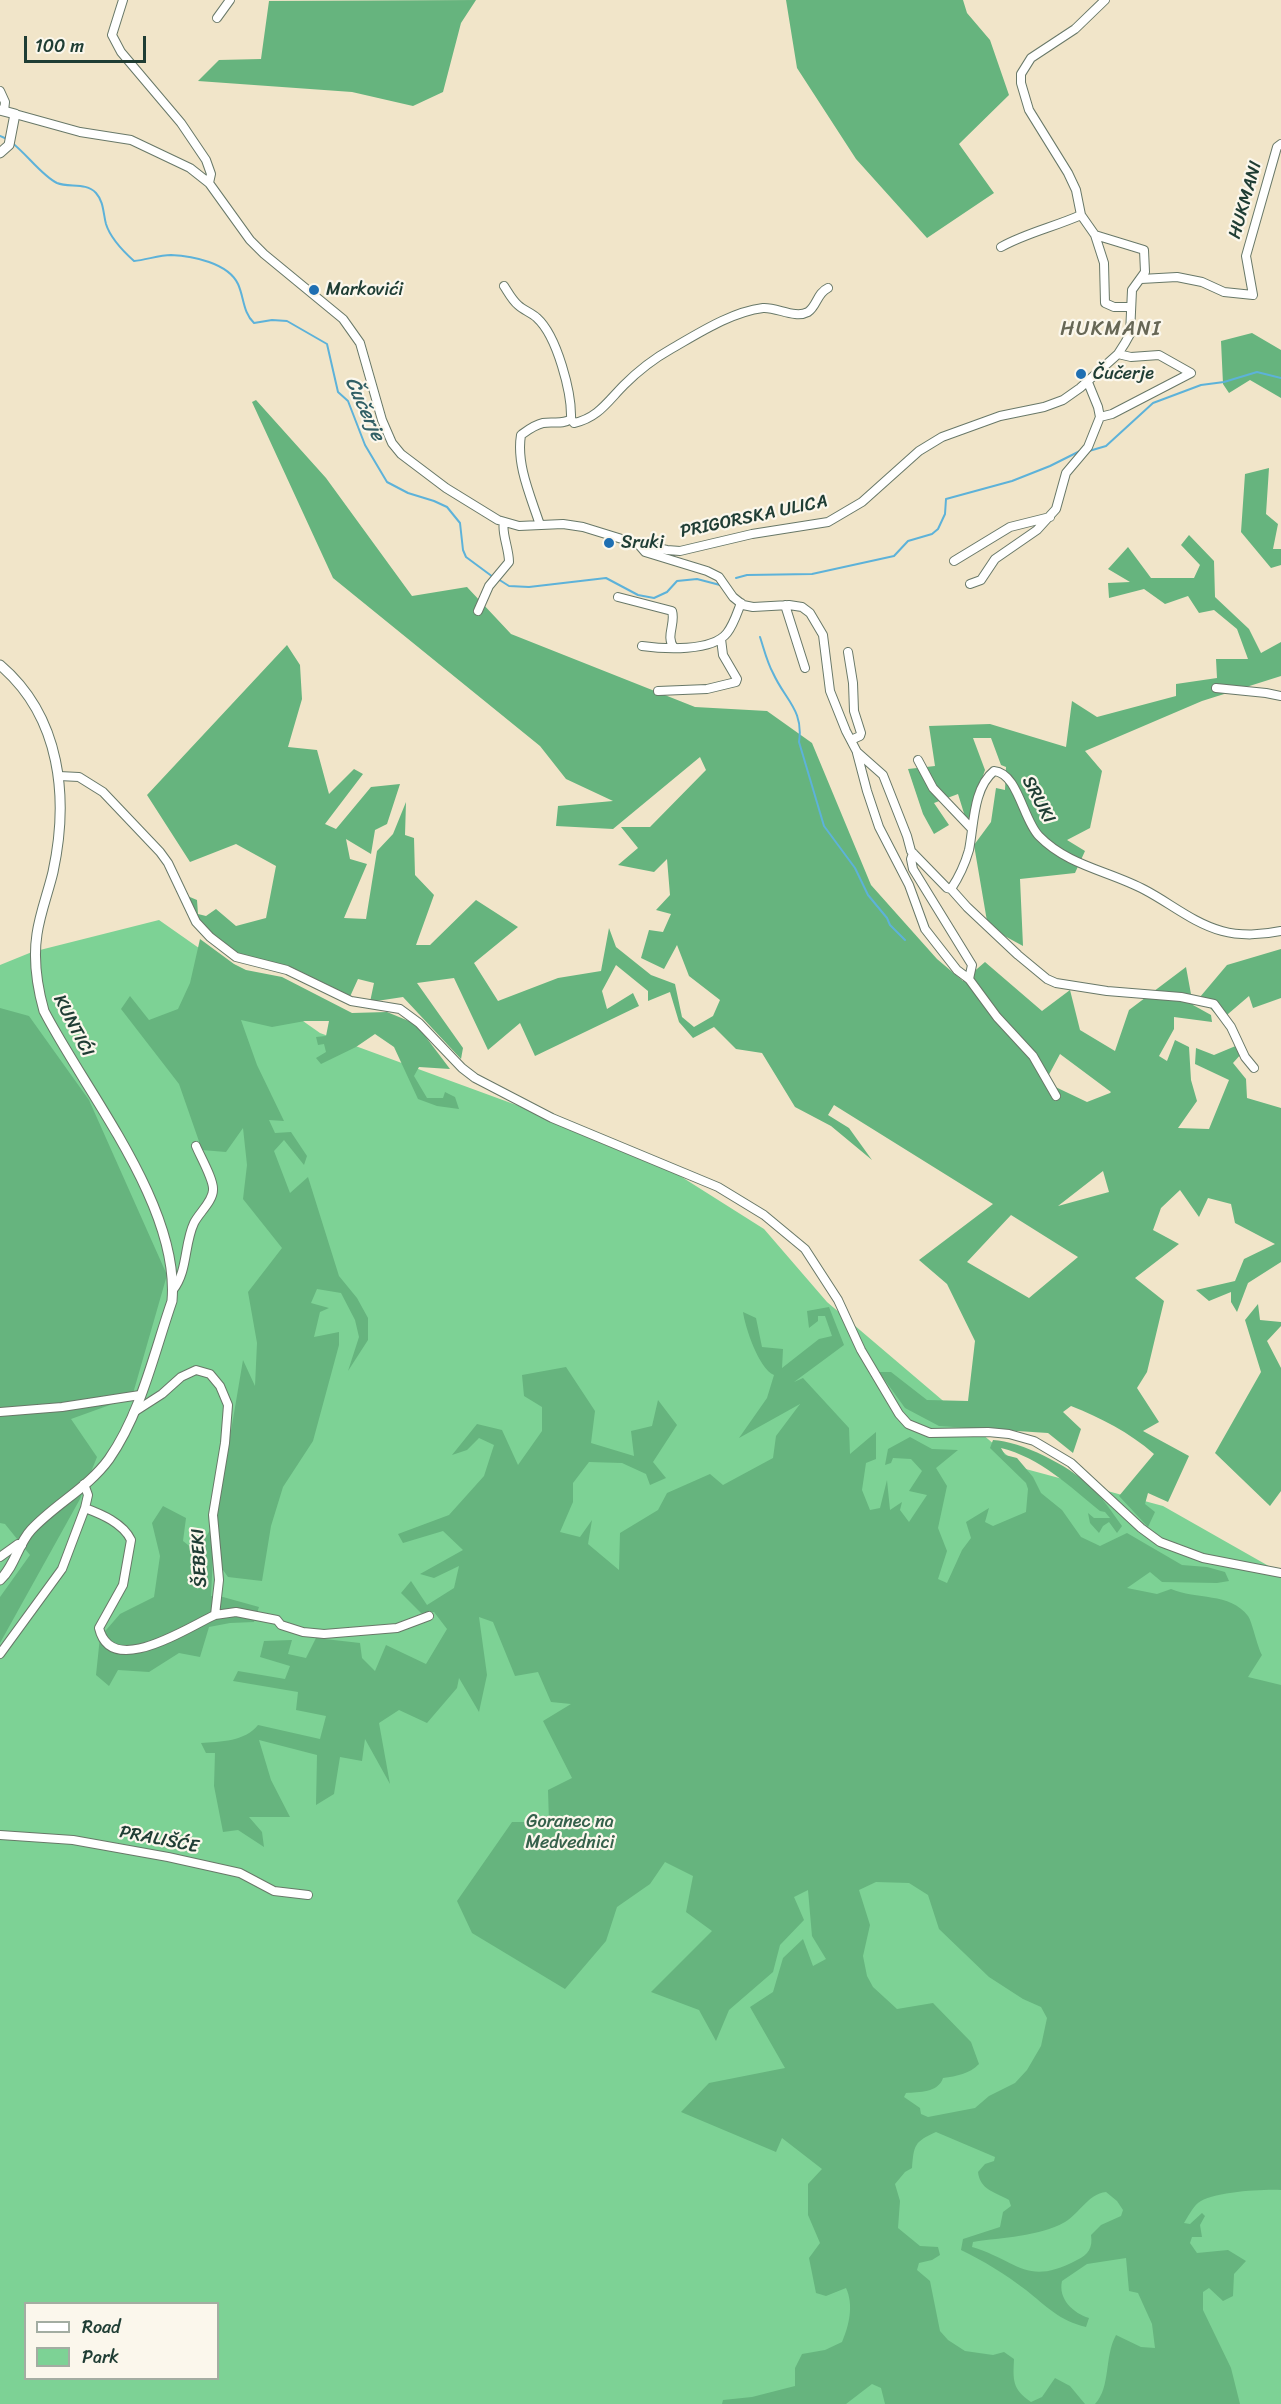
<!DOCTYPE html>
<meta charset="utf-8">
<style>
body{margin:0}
#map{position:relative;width:1281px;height:2404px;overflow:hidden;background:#f1e5c9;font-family:Sriracha,sans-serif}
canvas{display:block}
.legend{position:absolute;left:24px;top:2302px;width:195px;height:78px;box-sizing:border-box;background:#fbf7ec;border:2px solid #a3ada2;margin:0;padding:8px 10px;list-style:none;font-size:18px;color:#1f3d34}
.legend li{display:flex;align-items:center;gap:12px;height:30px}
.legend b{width:30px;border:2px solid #a3ada2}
.scale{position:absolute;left:24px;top:36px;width:122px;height:27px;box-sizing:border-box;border:3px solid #1f3d34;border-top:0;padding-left:8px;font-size:18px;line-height:21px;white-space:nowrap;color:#1f3d34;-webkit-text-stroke:4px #fbf7ec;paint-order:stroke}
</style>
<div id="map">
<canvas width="1281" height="2404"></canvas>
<ul class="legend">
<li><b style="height:8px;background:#fff"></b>Road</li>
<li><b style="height:16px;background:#7dd295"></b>Park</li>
</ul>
<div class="scale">100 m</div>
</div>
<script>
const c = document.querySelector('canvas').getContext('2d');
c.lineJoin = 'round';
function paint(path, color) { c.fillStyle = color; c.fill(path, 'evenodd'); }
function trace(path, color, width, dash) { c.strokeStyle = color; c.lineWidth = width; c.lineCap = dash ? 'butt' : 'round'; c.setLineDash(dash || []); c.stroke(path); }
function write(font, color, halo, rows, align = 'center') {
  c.font = font + ' Sriracha,sans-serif'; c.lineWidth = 4.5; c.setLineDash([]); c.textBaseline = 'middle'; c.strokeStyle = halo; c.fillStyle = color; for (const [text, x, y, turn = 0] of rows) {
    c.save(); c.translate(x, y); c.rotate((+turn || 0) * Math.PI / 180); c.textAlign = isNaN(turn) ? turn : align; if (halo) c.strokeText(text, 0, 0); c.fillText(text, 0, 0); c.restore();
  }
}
paint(new Path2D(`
 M 159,920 L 320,1033 L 639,1150 L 764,1229 L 827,1302 L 1022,1468 L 1163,1506 L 1281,1573 L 1281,2404 L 0,2404 L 0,965 L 32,952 ZM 26,2304 L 218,2304 L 218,2378 L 26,2378 Z`), '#7dd295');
paint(new Path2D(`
 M 476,0 L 461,23 L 443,92 L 413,106 L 352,92 L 198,81 L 219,60 L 261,59 L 269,1 Z
 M 786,0 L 963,0 L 967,13 L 990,40 L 1009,95 L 959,144 L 994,193 L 927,238 L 856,159 L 797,68 Z
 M 1252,333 L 1281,350 L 1281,398 L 1250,380 L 1229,393 L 1223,384 L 1221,341 Z
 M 256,400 L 326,478 L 412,596 L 467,587 L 511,634 L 695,707 L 767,711 L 812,743 L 871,885 L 937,959 L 963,981 L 985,962 L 1042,1011 L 1070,990 L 1080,1030 L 1115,1051 L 1129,1010 L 1186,967 L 1193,1005 L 1211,1015 L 1212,1022 L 1174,1017 L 1174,1029 L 1159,1056 L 1167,1061 L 1175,1040 L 1189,1047 L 1191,1080 L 1197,1101 L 1178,1128 L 1209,1129 L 1229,1080 L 1195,1064 L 1196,1048 L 1214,1055 L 1238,1045 L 1242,1053 L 1233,1063 L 1246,1079 L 1247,1098 L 1281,1108 L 1281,1262 L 1248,1283 L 1237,1312 L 1231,1302 L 1231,1292 L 1209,1301 L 1196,1290 L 1235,1281 L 1244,1259 L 1275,1244 L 1235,1223 L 1231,1204 L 1208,1198 L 1199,1217 L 1180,1190 L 1161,1208 L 1153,1230 L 1179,1244 L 1135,1278 L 1164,1301 L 1147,1372 L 1137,1388 L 1159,1422 L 1143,1431 L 1189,1456 L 1168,1502 L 1148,1493 L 1145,1504 L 1155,1512 L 1148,1527 L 1119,1496 L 1154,1454 C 1129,1432 1101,1418 1071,1406 L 1063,1412 L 1081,1429 L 1073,1453 L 1048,1433 L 939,1426 L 905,1408 L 879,1372 L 891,1372 L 927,1400 L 968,1401 L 975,1341 L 947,1284 L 919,1260 L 993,1204 L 834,1105 L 828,1115 L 849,1128 L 872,1160 L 831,1126 L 795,1107 L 762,1053 L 736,1049 L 714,1027 L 693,1038 L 679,1022 L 670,992 L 648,1001 L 648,991 L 616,965 L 602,991 L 607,1009 L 633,993 L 639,1006 L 535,1056 L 520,1023 L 488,1050 L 454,978 L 417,983 L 463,1048 L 461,1059 L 403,997 L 370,1002 L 374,983 L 358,979 L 348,1001 L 286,967 L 238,956 L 210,936 L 193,917 L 185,895 L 197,900 L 198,914 L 206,916 L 216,909 L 236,926 L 266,918 L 276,866 L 236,844 L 190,862 L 147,795 L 287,645 L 300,665 L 302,699 L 288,747 L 317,750 L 329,794 L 354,769 L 363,774 L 325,824 L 336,829 L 371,787 L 400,784 L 387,824 L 375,830 L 371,854 L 346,839 L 350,859 L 367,864 L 344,918 L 366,919 L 377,851 L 393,834 L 406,802 L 405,835 L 414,838 L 415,875 L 434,895 L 416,945 L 430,945 L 476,900 L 518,927 L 474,963 L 498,1001 L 558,978 L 601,971 L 609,928 L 616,947 L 651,975 L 675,984 L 682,1017 L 694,1027 L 713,1016 L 720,1000 L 689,976 L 677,945 L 664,969 L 641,958 L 649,930 L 663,932 L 671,914 L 656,910 L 670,895 L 667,859 L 654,872 L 618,865 L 638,848 L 621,827 L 650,827 L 706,770 L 700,757 L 613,829 L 556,826 L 558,806 L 613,801 L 566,779 L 540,746 L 333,578 L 252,402 ZM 1060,1054 L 1111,1092 L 1110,1093 L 1087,1102 L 1045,1082 ZM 1103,1171 L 1109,1192 L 1058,1206 ZM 1011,1215 L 1078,1257 L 1029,1298 L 967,1262 Z
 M 1269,468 L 1266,514 L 1278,524 L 1273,549 L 1281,549 L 1281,565 L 1271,568 L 1241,532 L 1245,474 Z
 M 1189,535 L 1214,561 L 1215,597 L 1249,629 L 1261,653 L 1281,642 L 1281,676 L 1202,701 L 1085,751 L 1102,771 L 1090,828 L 1067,840 L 1085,851 L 1075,873 L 1020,879 L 1023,946 L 988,927 L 974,845 L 991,822 L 996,788 L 1005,790 L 1006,767 L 1001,765 L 991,738 L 973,738 L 985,770 L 967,823 L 958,794 L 934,803 L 949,825 L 934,834 L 923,814 L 908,769 L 935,766 L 929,726 L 990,724 L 1066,747 L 1072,701 L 1097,717 L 1176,696 L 1176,684 L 1217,678 L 1216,659 L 1248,659 L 1237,629 L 1214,610 L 1199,613 L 1188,596 L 1165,604 L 1144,589 L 1109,598 L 1108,583 L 1130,582 L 1108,569 L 1128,547 L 1151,578 L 1194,578 L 1200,565 L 1181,545 Z
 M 200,939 L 234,964 L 246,970 L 282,977 L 352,1013 L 387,1012 L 416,1024 L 450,1069 L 419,1067 L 414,1076 L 427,1098 L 443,1098 L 445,1092 L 455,1097 L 459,1109 L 437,1106 L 418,1099 L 394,1047 L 375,1034 L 356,1047 L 321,1064 L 316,1058 L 326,1052 L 324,1044 L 318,1045 L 316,1037 L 326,1036 L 329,1021 L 305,1021 L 272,1027 L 241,1020 L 257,1065 L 284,1121 L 269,1120 L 275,1133 L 291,1132 L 307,1156 L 304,1165 L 284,1140 L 274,1151 L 290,1193 L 308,1177 L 339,1276 L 357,1298 L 368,1318 L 368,1340 L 348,1371 L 359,1337 L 355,1320 L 341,1293 L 317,1289 L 311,1303 L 329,1308 L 320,1312 L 314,1337 L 339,1332 L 339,1345 L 313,1441 L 283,1487 L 271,1526 L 262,1581 L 228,1577 L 213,1556 L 211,1596 L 223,1597 L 259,1607 L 254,1622 L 230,1623 L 209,1627 L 200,1657 L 179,1653 L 149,1672 L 118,1670 L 109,1686 L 96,1675 L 100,1637 L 120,1614 L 154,1597 L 160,1556 L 152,1523 L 163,1506 L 186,1518 L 183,1541 L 197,1552 L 216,1520 L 243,1360 L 255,1386 L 257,1343 L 248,1292 L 282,1248 L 243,1199 L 247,1165 L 243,1128 L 226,1152 L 202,1150 L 179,1084 L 121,1009 L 130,996 L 149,1020 L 178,1009 L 190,983 Z
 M 1281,949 L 1281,998 L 1253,1008 L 1249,996 L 1221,1020 L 1200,997 L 1227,965 Z
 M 0,1008 L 29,1016 L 89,1100 L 167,1275 L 132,1397 L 71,1419 L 97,1457 L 80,1499 L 0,1643 L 0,1597 L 30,1555 L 5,1524 L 0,1523 Z
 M 1258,1304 L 1260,1320 L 1281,1322 L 1281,1326 L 1267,1341 L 1281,1368 L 1281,1491 L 1270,1506 L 1215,1453 L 1261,1372 L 1245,1320 Z
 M 829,1307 L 844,1345 L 794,1382 L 803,1378 L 849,1428 L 850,1454 L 876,1432 L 876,1459 L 866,1463 L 862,1490 L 870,1510 L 880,1508 L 887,1480 L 890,1510 L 902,1502 L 900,1510 L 909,1522 L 927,1495 L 909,1491 L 922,1471 L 911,1459 L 893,1458 L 891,1463 L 885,1465 L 888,1449 L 910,1437 L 932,1449 L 958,1450 L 936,1468 L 947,1486 L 938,1528 L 947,1551 L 938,1579 L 947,1583 L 962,1550 L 971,1538 L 966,1522 L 989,1508 L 985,1522 L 993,1526 L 1026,1512 L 1028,1489 L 1026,1483 L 990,1448 L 993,1440 C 1021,1441 1069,1466 1089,1485 C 1102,1497 1112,1512 1122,1526 L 1117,1533 L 1109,1522 L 1103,1526 L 1099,1533 L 1090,1523 L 1088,1513 L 1094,1518 L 1110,1518 L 1105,1512 L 1100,1511 C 1069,1486 1041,1458 1001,1448 L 1005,1455 L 1017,1458 L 1033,1477 L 1041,1493 L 1062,1510 L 1081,1537 L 1100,1546 L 1127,1533 L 1182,1565 L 1207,1567 L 1225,1572 L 1229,1581 L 1217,1583 L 1162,1582 L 1150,1572 L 1127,1588 L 1157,1594 L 1171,1589 C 1196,1600 1230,1592 1248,1616 C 1252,1621 1257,1646 1262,1655 L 1248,1677 L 1281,1685 L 1281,2190 C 1262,2189 1212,2192 1198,2203 C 1192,2208 1188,2217 1184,2223 L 1190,2224 L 1202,2213 L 1205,2216 L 1200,2225 L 1202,2237 L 1192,2237 L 1190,2243 L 1197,2253 L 1228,2250 L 1246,2261 L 1234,2274 L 1233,2296 L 1223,2301 L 1209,2288 L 1203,2292 L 1203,2310 L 1231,2368 L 1240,2404 L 1095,2404 C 1111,2387 1104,2357 1116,2335 L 1141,2347 L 1155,2348 L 1152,2324 L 1138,2293 L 1129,2291 L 1126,2258 L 1087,2264 L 1062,2281 C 1058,2299 1073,2313 1089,2318 L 1086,2327 C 1060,2321 1046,2306 1026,2290 C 1005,2274 984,2261 961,2250 L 963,2239 L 1000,2227 L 1003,2212 L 1011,2206 L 1009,2200 C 995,2192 980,2190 978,2172 L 985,2164 L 994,2161 L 995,2157 L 936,2132 C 914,2142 914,2145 912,2168 L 905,2172 L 895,2184 L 900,2201 L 898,2228 L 920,2246 L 938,2247 L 940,2255 L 932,2260 L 919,2263 L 917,2270 L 930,2281 L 940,2331 L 948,2340 L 965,2351 L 993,2355 L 1004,2352 L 1014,2359 C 1013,2380 1012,2389 1031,2402 L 1042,2397 L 1055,2378 L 1070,2386 L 1085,2404 L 885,2404 L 881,2388 L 872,2384 L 846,2404 L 722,2404 L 723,2400 L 752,2397 L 795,2386 L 795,2368 L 802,2354 L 825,2350 L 842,2342 C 849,2326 854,2305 846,2288 L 826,2296 L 816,2293 L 809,2258 L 820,2243 L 808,2215 L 808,2184 L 822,2169 L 782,2138 L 776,2152 L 681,2112 L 709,2083 L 785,2068 L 750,2007 L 773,1992 L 783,1958 L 803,1939 L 813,1966 L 826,1959 L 812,1936 L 808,1890 L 794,1897 L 804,1920 L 780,1945 L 773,1972 L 729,2010 L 716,2041 L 699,2010 L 651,1992 L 712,1931 L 686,1912 L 693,1876 L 665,1862 L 650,1884 L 617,1907 L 606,1941 L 565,1989 L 472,1933 L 457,1901 L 512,1822 L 549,1822 L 548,1790 L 572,1778 L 543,1721 L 571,1704 L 551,1702 L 538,1672 L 515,1676 L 493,1622 L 479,1617 L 487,1675 L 479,1712 L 459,1678 L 457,1688 L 427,1723 L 399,1710 L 379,1723 L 390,1784 L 365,1739 L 362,1761 L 340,1757 L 334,1794 L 316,1805 L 317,1755 L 259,1740 L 271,1780 L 290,1817 L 249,1817 L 262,1832 L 264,1847 L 238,1830 L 223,1832 L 214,1786 L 215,1753 L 206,1753 L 201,1743 C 220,1742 246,1741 258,1725 L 320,1739 L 326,1716 L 296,1710 L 298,1692 L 233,1681 L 238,1671 L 285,1679 L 290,1666 L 260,1657 L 264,1641 L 292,1640 L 288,1654 L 306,1658 L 316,1638 L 360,1643 L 362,1658 L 375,1671 L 386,1645 L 426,1664 L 447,1629 L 434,1612 L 421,1613 L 401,1593 L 411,1581 L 427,1605 L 454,1588 L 459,1566 L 434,1578 L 420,1574 L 463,1550 L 443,1531 L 403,1543 L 398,1534 L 449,1515 L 484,1476 L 494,1445 L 479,1438 L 467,1450 L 452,1455 L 477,1424 L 502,1430 L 518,1465 L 542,1431 L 542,1407 L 524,1396 L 522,1375 L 566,1367 L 595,1411 L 591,1443 L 634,1456 L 631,1431 L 652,1426 L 658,1400 L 677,1425 L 653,1462 L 666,1478 L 650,1485 L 646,1474 L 622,1463 L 589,1462 L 573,1483 L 573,1502 L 560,1532 L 580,1537 L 592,1520 L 588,1544 L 619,1570 L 620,1533 L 658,1510 L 667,1493 L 710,1474 L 723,1485 L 773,1458 L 776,1436 L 800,1404 L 739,1438 L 767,1398 L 774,1375 C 759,1369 745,1327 743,1312 L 756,1318 L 762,1347 L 783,1349 L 782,1368 L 819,1339 L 832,1336 L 825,1316 L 818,1316 L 818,1321 L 809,1328 L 807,1311 ZM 876,1882 L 909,1883 L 928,1895 L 939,1929 L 989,1977 L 1023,1999 L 1041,2007 L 1047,2018 L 1041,2046 L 1027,2070 L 1015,2083 L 989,2096 L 975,2108 L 928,2117 L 921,2114 L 920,2108 L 904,2097 L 906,2093 C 919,2092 938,2093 943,2078 C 957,2076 969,2074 979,2064 L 971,2042 L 933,2003 L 897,2009 L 873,1987 L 867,1976 L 863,1956 L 870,1925 L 859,1890 ZM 1106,2192 L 1117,2201 L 1123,2210 L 1121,2216 L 1101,2225 L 1091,2235 C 1093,2248 1088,2255 1077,2260 C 1026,2287 1019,2261 972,2247 L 973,2242 C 1003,2237 1038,2237 1065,2222 C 1080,2213 1088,2194 1106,2192 Z`), '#66b47e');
trace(new Path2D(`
 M 0,136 L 7,139
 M 11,142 C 26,153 42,176 57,183 C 69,188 86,182 96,193 C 104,202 103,213 106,224 C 110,237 124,252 134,261 C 146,260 159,255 171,255 C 193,256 228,263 238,284 C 244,297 243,313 254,323 L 272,320 L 287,321 L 327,344 L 338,392 L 348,401 L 365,445 L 387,482 L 408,493 L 434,501 L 447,507 L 460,523 L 463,550 L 466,557 L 493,577
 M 1089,451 L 1106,446 L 1153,403 L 1201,385 L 1224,382 L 1257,372 L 1281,378
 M 736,578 L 747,575 L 812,574 L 894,556 L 908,541 L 932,534 L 938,529 L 945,514 L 946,499 L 1012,481 L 1050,466 L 1080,451
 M 498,579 L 509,586 L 529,587 L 606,578 L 638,595 L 654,598 L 667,592 L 677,581 L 697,579 L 720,585
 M 760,637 C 764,649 767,662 773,673 C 785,700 804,710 799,742 L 824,826 L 855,868 L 868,895 L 887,918 L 890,925 L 905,940`), '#5db2d9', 2);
const minor = new Path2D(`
 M 123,0 L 112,35 L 121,52 L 181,123 L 206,160 L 211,174 L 209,183
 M 217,18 L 230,0
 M 0,91 L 5,102 L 4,111
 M 15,114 L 80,132 L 131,140 L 190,168 L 209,183 L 250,240 L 264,254 L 343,319 L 360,343 L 382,420 L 392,443 L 401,454 L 446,488 L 498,520 L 519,526 L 563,524 L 583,527 L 638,544 L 667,550 L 680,551 L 752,534 L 828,522 L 862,502 L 919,451 L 942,437 L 1000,416 L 1044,407 L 1063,400 L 1080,388 L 1118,354 L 1125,343 L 1130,334 L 1132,290 L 1145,272 L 1144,250 L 1095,235 L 1081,215 L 1076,190 L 1068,173 L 1029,110 L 1021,83 L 1021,74 L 1031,58 L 1075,29 L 1105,0
 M 1095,235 L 1104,263 L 1105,303 L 1114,307 L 1131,307
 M 1001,247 C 1026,233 1054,227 1081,215
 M 1141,279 L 1177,277 L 1202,282 L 1224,292 L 1253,295 L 1246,256 L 1277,147 L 1281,144
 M 504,286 C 508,292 512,300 518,305 C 523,310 532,313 537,318 C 557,336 572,393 571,419 C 562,425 553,421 543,423 C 534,425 528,430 521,435 C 516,465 531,497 540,525
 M 1100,417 L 1112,414 L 1191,373 L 1159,355 L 1131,357 L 1118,354
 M 571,419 L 574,423 C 598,418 608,401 624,385 C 637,372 655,358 671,349 C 699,333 731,312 763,308 C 777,307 795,319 808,312 C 817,306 817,293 828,288
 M 639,545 L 645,552 L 707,571 L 719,577 L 733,597 L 743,605 L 753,607 L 789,605 L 802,607 L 810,613 L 823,635 L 830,691 L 846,731 L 857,752 L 883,775 L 907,836 L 911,851 L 947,888 L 951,889 C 959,877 965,864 969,850 C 974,825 973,788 994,771 C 1018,773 1023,820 1039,836 C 1068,866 1110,871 1145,890 C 1170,903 1193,923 1222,931 C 1240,936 1263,935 1281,931
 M 954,561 L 1010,527 L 1050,517
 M 970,584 L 981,580 L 995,559 L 1037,530 L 1056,509 L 1066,473 L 1088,447 L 1100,417 L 1098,407 L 1087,380
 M 618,597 L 672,611 C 676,624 665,636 674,648
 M 785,605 L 805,668
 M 478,611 L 489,586 L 509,562 C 509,548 501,532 504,522
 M 642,646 C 664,649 712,652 727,633 C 734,624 737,613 741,603
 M 848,652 L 853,683 L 854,711 L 861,733 L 860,736 L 851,740
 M 1216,688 L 1266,693 L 1281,696
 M 658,691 L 707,689 L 736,682 L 737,679 L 723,655 L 721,639
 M 857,753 L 867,791 L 879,827 L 909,885 L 925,929 L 957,970 L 969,979 L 997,1017 L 1033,1056 L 1056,1096
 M 918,760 L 933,788 L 972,829
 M 59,776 L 79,777 L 103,792 L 160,852 L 168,863 L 196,922 L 210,937 L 236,957 L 287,970 L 351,1001 L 400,1009 L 419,1023 L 462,1068 L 475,1078 L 552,1118 L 718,1187 L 764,1215 L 805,1249 L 838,1300 L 861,1350 L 899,1414 L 908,1424 L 930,1433 L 988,1432 L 1009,1434 L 1034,1441 L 1071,1463 L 1141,1528 L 1160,1542 L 1203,1558 L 1281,1573
 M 913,853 L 911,859 L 913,869 L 972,965 L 969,979
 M 951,889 L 967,907 L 1018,955 L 1047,979 L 1056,983 L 1107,991 L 1181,997 L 1214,1004 L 1231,1027 L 1245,1057 L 1254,1068
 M 173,1290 C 188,1271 184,1244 194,1223 C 199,1213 213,1201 213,1190 C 214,1180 200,1156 196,1146
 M 0,1412 L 62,1407 L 140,1395
 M 134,1412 L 162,1394 L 181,1377 L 196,1370 L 210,1374 L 220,1386 L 228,1405 L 225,1443 L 213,1515 L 219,1580 L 215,1615 L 236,1612 L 277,1620 L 281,1625 L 303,1632 L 324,1634 L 397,1628 L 429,1616
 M 85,1508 C 101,1514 123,1523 131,1540 L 123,1585 L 99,1628 C 111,1679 188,1627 215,1615
 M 0,1557 L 18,1544 L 22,1545
 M 0,1654 L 62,1569 L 85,1508 L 88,1495 L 84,1484
 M 0,1835 L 73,1840 L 168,1857 L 240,1873 L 274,1891 L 308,1895`);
const tertiary = new Path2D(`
 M 0,110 L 15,114 L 9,145 L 0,153
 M 0,665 C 61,717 69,798 53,872 C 48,893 40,913 37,934 C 33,960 37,986 44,1011 C 87,1094 180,1206 172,1301 C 154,1353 141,1413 109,1459 C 88,1488 55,1504 31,1530 C 18,1544 15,1566 0,1580`);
trace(minor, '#687868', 10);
trace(tertiary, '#687868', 11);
trace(minor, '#fff', 8);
trace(tertiary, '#fff', 9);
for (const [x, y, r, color] of [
 [314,290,6,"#1f6fb2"],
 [1081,374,6,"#1f6fb2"],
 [609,543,6,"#1f6fb2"]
]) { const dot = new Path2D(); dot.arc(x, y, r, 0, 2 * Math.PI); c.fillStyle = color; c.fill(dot); trace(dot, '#fbf7ec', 2); }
write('18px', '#1f3d34', '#fbf7ec', [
 ["HUKMANI",1246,200,-74],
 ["PRIGORSKA ULICA",754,517,-12],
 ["SRUKI",1038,800,62],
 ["KUNTIĆI",73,1026,63],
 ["ŠEBEKI",200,1558,-93],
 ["PRALIŠĆE",159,1840,11]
]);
write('18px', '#1f3d34', '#fbf7ec', [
 ["Markovići",326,290],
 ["Čučerje",1093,374],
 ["Sruki",621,543]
], 'left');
write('18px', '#36624c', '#fbf7ec', [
 ["Goranec na",570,1822],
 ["Medvednici",570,1843]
]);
c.letterSpacing = '1.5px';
write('20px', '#676756', '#fbf7ec', [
 ["HUKMANI",1111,330]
]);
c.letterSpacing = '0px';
write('italic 20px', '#326066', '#fbf7ec', [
 ["Čučerje",364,409,65]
]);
</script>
